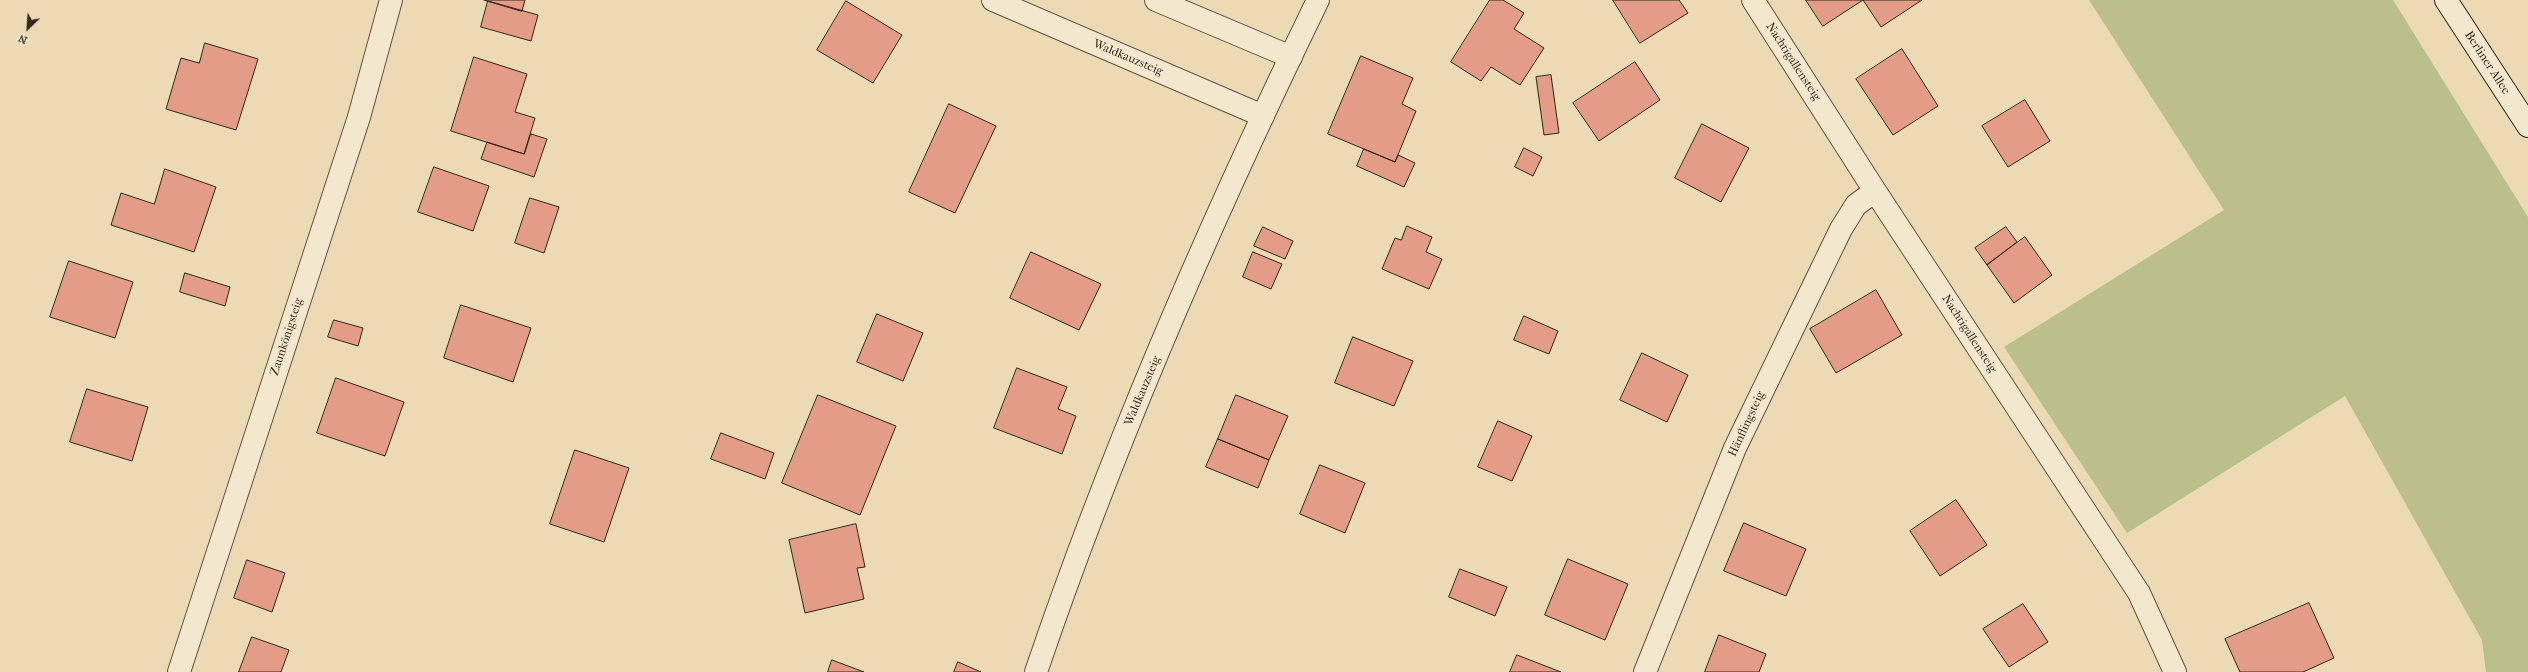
<!DOCTYPE html>
<meta charset="utf-8">
<style>
body{margin:0}
#map{position:relative;width:2528px;height:672px;overflow:hidden;background:#ecdab4;font-family:"IM FELL French Canon",serif}
canvas{display:block}
.north{position:absolute;left:8px;top:8px;width:40px;height:40px;-webkit-text-stroke:3px #f3e7ce;paint-order:stroke;rotate:205deg;font-size:11px;font-weight:700;line-height:16px;text-align:center;color:#31251c}
.north::after{content:'';display:block;margin:auto;width:14px;height:18px;background:#31251c;clip-path:polygon(50% 0,100% 100%,50% 72%,0 100%)}
</style>
<div id="map">
<canvas width="2528" height="672"></canvas>
<div class="north">N</div>
</div>
<script>
const c = document.querySelector('canvas').getContext('2d');
c.lineJoin = 'round';
function paint(path, color) { c.fillStyle = color; c.fill(path, 'evenodd'); }
function trace(path, color, width, dash) { c.strokeStyle = color; c.lineWidth = width; c.lineCap = dash ? 'butt' : 'round'; c.setLineDash(dash || []); c.stroke(path); }
function write(font, color, halo, rows, align = 'center') {
  c.font = font + ' "IM FELL French Canon",serif'; c.lineWidth = 3.5; c.setLineDash([]); c.textBaseline = 'middle'; c.strokeStyle = halo; c.fillStyle = color; for (const [text, x, y, turn = 0] of rows) {
    c.save(); c.translate(x, y); c.rotate((+turn || 0) * Math.PI / 180); c.textAlign = isNaN(turn) ? turn : align; if (halo) c.strokeText(text, 0, 0); c.fillText(text, 0, 0); c.restore();
  }
}
paint(new Path2D(`
 M 2089,0 L 2393,0 L 2528,217 L 2528,672 L 2486,672 L 2482,640 L 2345,396 L 2127,533 L 2004,347 L 2224,210 Z`), '#babf8b');
const building = new Path2D(`
 M 484,0 L 525,0 L 522,11 Z
 M 1490,0 L 1503,0 L 1524,13 L 1514,29 L 1544,48 L 1520,85 L 1491,67 L 1481,81 L 1451,62 Z
 M 1613,0 L 1679,0 L 1688,13 L 1640,43 Z
 M 1806,0 L 1922,0 L 1881,27 L 1863,0 L 1823,26 Z
 M 488,1 L 538,15 L 531,41 L 481,27 Z
 M 846,1 L 902,35 L 873,83 L 817,50 Z
 M 205,43 L 258,59 L 236,130 L 166,109 L 181,58 L 199,63 Z
 M 1902,49 L 1938,106 L 1893,135 L 1856,79 Z
 M 1361,56 L 1413,78 L 1402,104 L 1416,111 L 1395,162 L 1328,134 Z
 M 474,57 L 527,74 L 515,112 L 535,118 L 524,154 L 451,131 Z
 M 1635,62 L 1660,100 L 1599,141 L 1573,103 Z
 M 1551,75 L 1559,133 L 1544,135 L 1536,77 Z
 M 2025,100 L 2050,141 L 2008,167 L 1982,126 Z
 M 949,104 L 996,126 L 955,213 L 909,192 Z
 M 1702,124 L 1749,148 L 1721,202 L 1675,178 Z
 M 531,134 L 547,139 L 534,177 L 481,159 L 487,142 L 524,154 Z
 M 1524,148 L 1542,157 L 1533,176 L 1515,167 Z
 M 1364,149 L 1395,162 L 1398,155 L 1415,163 L 1404,187 L 1357,166 Z
 M 434,167 L 489,186 L 473,231 L 418,212 Z
 M 165,169 L 216,187 L 194,252 L 111,225 L 121,193 L 154,204 Z
 M 530,198 L 559,207 L 544,253 L 515,243 Z
 M 1407,226 L 1432,237 L 1426,252 L 1442,259 L 1429,289 L 1382,269 L 1395,238 L 1401,240 Z
 M 1263,227 L 1293,241 L 1285,259 L 1254,246 Z
 M 2006,227 L 2017,242 L 1987,265 L 1975,248 Z
 M 2025,237 L 2052,275 L 2014,303 L 1987,265 Z
 M 1031,252 L 1101,284 L 1079,330 L 1010,298 Z
 M 1253,252 L 1282,264 L 1271,289 L 1243,277 Z
 M 69,261 L 133,282 L 115,338 L 50,317 Z
 M 185,273 L 230,287 L 225,306 L 180,292 Z
 M 1876,290 L 1902,335 L 1836,373 L 1810,329 Z
 M 461,305 L 531,328 L 513,382 L 444,358 Z
 M 877,314 L 923,333 L 903,381 L 857,362 Z
 M 1524,316 L 1558,331 L 1549,354 L 1514,340 Z
 M 334,320 L 363,328 L 358,346 L 328,337 Z
 M 1353,337 L 1413,361 L 1394,406 L 1335,383 Z
 M 1642,353 L 1688,375 L 1667,422 L 1620,400 Z
 M 1017,368 L 1067,387 L 1058,409 L 1076,416 L 1062,454 L 994,428 Z
 M 336,378 L 404,402 L 385,456 L 317,433 Z
 M 87,389 L 148,407 L 132,461 L 70,442 Z
 M 818,395 L 896,426 L 860,515 L 782,483 Z
 M 1236,395 L 1288,416 L 1269,460 L 1218,439 Z
 M 1498,421 L 1532,436 L 1512,481 L 1478,467 Z
 M 721,433 L 774,453 L 765,479 L 711,459 Z
 M 1218,439 L 1269,460 L 1258,488 L 1206,467 Z
 M 575,450 L 629,468 L 604,542 L 550,524 Z
 M 1320,465 L 1365,483 L 1345,533 L 1300,514 Z
 M 1956,500 L 1987,545 L 1940,576 L 1910,531 Z
 M 1744,523 L 1806,549 L 1786,596 L 1724,571 Z
 M 856,524 L 865,567 L 857,568 L 864,599 L 805,613 L 789,540 Z
 M 1568,559 L 1628,584 L 1605,640 L 1545,615 Z
 M 247,560 L 285,573 L 272,612 L 234,598 Z
 M 1460,569 L 1507,587 L 1495,616 L 1449,597 Z
 M 2309,603 L 2334,658 L 2303,672 L 2240,672 L 2225,639 Z
 M 2023,604 L 2048,642 L 2009,667 L 1983,629 Z
 M 1719,635 L 1766,654 L 1759,672 L 1705,672 Z
 M 252,637 L 289,650 L 281,672 L 239,672 Z
 M 1517,655 L 1561,672 L 1510,672 Z
 M 832,660 L 864,672 L 828,672 Z
 M 958,662 L 981,672 L 954,672 Z`);
paint(building, '#e39c85');
trace(building, '#31251c', 1);
const lane = new Path2D(`
 M 993,0 L 1263,116
 M 1156,0 L 1291,57`);
const street = new Path2D(`
 M 1753,0 L 1875,191 L 2139,593 L 2175,672
 M 179,672 L 359,117 L 391,0
 M 1036,672 C 1114,442 1212,218 1318,0
 M 1645,672 L 1735,448 L 1841,229 L 1856,205 L 1875,191`);
const secondary = new Path2D(`
 M 2446,0 L 2528,126`);
trace(lane, '#605242', 24);
trace(street, '#605242', 24);
trace(secondary, '#31251c', 24);
trace(lane, '#f3e7ce', 22);
trace(street, '#f3e7ce', 22);
trace(secondary, '#f3e7ce', 22);
write('12px', '#31251c', '#f3e7ce', [
 ["Waldkauzsteig",1128,58,23],
 ["Nachtigallensteig",1793,62,57],
 ["Berliner Allee",2487,63,57],
 ["Nachtigallensteig",1969,334,57],
 ["Zaunkönigsteig",287,337,-72],
 ["Waldkauzsteig",1143,391,-67],
 ["Hänflingsteig",1747,424,-65]
]);
</script>
